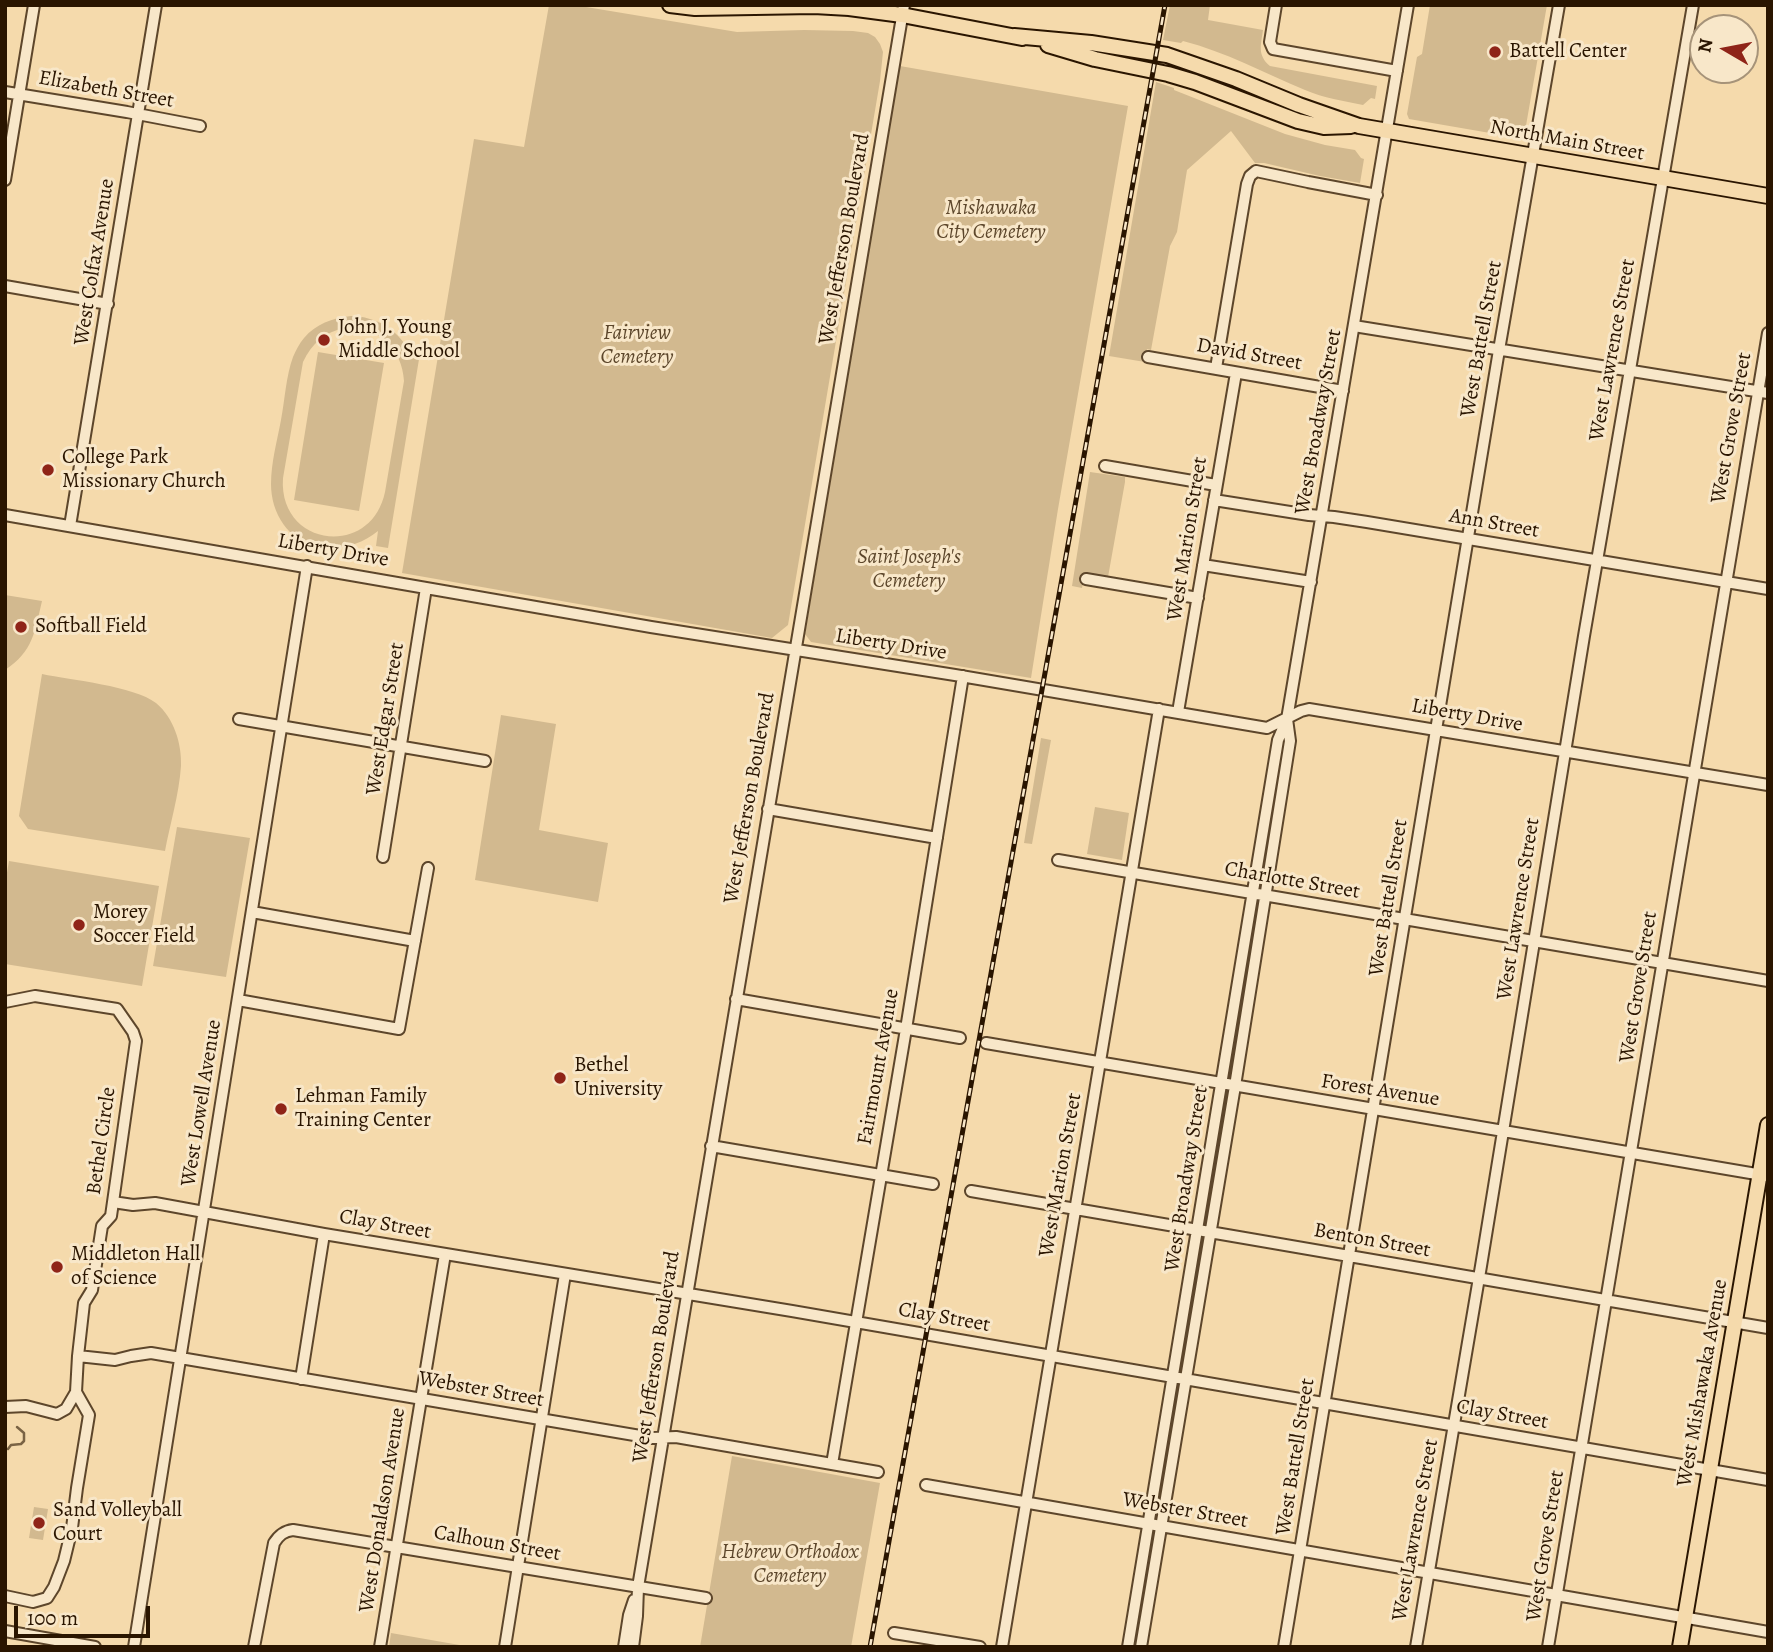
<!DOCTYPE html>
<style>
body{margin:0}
#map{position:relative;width:1773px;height:1652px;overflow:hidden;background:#f5daac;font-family:Alegreya,serif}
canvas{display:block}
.frame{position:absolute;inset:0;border:7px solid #2a1500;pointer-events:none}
.north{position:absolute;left:1689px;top:14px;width:70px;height:70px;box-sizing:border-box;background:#f8e7c9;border:2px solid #a69379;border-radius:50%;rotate:280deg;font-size:19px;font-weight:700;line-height:28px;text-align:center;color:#2a1500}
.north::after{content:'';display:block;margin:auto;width:24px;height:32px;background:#8f2418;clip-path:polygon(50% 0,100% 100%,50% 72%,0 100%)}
.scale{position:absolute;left:14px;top:1606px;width:136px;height:32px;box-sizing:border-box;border:4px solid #2a1500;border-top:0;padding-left:9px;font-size:21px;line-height:24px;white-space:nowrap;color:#2a1500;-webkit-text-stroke:5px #f8e7c9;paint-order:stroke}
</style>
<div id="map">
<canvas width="1773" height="1652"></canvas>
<div class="frame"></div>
<div class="north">N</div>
<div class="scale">100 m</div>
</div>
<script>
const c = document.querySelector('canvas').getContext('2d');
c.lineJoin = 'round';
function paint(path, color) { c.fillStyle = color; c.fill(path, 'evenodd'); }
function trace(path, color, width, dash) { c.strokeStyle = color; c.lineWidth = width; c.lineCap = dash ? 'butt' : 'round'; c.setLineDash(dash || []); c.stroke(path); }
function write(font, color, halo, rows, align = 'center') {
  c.font = font + ' Alegreya,serif'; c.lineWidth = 6; c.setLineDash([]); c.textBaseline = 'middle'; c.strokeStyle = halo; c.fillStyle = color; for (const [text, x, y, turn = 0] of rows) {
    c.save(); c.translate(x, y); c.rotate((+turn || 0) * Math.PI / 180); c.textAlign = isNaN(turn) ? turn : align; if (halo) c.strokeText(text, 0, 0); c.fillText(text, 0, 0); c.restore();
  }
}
paint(new Path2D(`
 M 549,5 L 574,5 L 737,32 L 804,30 L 853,31 L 868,33 L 875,37 L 880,44 L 883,52 L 880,81 L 788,625 L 772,638 L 402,573 L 474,139 L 524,147 Z
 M 1170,5 L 1210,5 L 1208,20 L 1263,30 C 1261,45 1257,55 1270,66 L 1377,86 L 1375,99 L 1371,98 L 1363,105 C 1343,101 1324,98 1305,90 C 1264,73 1226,52 1183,41 L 1181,43 L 1163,40 Z
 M 1430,5 L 1547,5 L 1524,137 L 1519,138 L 1409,119 L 1407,114 L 1417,57 L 1422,54 Z
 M 900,66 L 1128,106 L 1058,509 L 1031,678 L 811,642 L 805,634 Z
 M 1156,82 L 1174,88 L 1174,90 L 1285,134 L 1325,145 L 1355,150 L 1361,158 L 1364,159 L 1360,183 L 1320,176 L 1264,163 L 1255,163 L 1231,131 L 1187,170 L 1177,232 L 1170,246 L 1151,350 L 1147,349 L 1145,362 L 1109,356 Z
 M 351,316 C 377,317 395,328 409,350 L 410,345 L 421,347 L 388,548 L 376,546 L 378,531 C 342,560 289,553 274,505 C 272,498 271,491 271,484 C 271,463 277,441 281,420 C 285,399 286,376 293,357 C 296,350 299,344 304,338 C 316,324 332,318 351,316 ZM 345,328 C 378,326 402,348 404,381 L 385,492 C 371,559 278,547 283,478 L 303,362 C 312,343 325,332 345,328 Z
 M 318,352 L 384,363 L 359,511 L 294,500 Z
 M 1090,472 L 1125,477 L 1125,482 L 1108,577 L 1085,573 L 1082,588 L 1072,586 Z
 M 5,595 L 42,601 C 35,631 33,652 5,670 Z
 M 42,674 C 71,680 134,686 156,703 C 174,718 182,744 181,766 C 179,795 170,824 165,851 L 28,829 L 19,816 Z
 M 501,715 L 556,724 L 539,830 L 608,843 L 598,902 L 475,880 Z
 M 1041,738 L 1051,740 L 1032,844 L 1024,843 Z
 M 1095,807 L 1129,813 L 1122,860 L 1087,854 Z
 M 177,827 L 250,838 L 226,977 L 153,966 Z
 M 9,861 L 159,886 L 142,986 L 5,964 L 5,884 Z
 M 732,1456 L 880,1483 L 851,1647 L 700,1647 Z
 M 34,1507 L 48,1509 L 43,1540 L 29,1538 Z
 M 391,1633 L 471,1647 L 389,1647 Z`), '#d2b98f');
trace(new Path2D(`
 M 8,1449 L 11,1445 L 21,1444 L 24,1441 L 24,1433 L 17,1427`), '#7a6344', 2.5);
const minor = new Path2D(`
 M 1276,5 L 1270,42 L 1273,49 L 1397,71
 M 5,92 L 127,112 L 200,126
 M 5,180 L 34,5
 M 5,286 L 108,304
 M 1354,326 L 1768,393
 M 1148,357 L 1343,391
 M 1216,368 L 1247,184 L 1250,176 L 1256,171 L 1308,182 L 1377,195
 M 1105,466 L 1216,485
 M 1214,500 L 1309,515 L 1334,517 L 1367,522 L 1768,589
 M 5,515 L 651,627 L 955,675 L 1267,728 L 1301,711 L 1309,709 L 1768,785
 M 70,526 L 156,5
 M 1203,565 L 1311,582
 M 1086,579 L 1198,598
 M 1178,712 L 1236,373
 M 239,719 L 485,761
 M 768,809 L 937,838
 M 383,857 L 426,588
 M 1058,860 L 1768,981
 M 252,912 L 415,941
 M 736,999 L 960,1038
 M 238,1000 L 399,1029 L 428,868
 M 5,1002 L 35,996 L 117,1009 L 133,1032 L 136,1041 L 111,1216 L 102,1226 L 92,1290 L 84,1303 L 78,1356 L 76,1392 L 66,1409 L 57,1414 L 26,1406 L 5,1407
 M 986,1043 L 1768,1176
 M 711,1146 L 933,1184
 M 971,1191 L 1768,1328
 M 113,1202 L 133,1205 L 155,1203 L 324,1234 L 792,1311 L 1768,1480
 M 78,1356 L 115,1360 L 131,1356 L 151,1353 L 652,1438 L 676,1437 L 878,1472
 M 301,1379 L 324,1234
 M 832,1464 L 906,1029 L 963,676
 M 926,1485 L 1768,1632
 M 5,1596 L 33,1602 L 47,1598 L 54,1587 L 64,1561 L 72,1528 L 77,1488 L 89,1415 L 76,1392
 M 5,1631 L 95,1647
 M 894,1633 L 980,1647
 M 134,1647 L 307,566
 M 254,1647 L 274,1543 C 279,1535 284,1531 293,1530 L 706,1598
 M 380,1647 L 445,1254
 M 505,1647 L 565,1274
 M 624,1647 L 629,1615 L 634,1600
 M 633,1647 L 637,1616 L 638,1587 L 904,5
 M 1002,1647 L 1159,709
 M 1128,1647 L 1278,740 L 1287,719 L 1408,5
 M 1141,1647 L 1235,1086 L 1290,741 L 1287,719
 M 1284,1647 L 1499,350 L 1559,5
 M 1416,1647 L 1481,1266 L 1584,636 L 1693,5
 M 1548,1647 L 1768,333`);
const major = new Path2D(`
 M 670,5 L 695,8 L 814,6 L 849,8 L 902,15 L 1022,38
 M 1014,36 L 1091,43 L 1167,55 L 1236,79 L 1299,105 L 1359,126 L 1768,196
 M 1048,45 L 1095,59 L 1168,74 L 1195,82 L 1298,121 L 1324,127 L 1351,126
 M 1680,1647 L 1768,1125`);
trace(minor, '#5d462b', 14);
trace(major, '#2a1500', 18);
trace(minor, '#f8e7c9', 10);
trace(major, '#f5daac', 14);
const rail = new Path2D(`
 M 870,1647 L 1165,5`);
trace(rail, '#2a1500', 5);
trace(rail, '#f8e7c9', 2.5, [8]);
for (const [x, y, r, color] of [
 [1495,52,7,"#8f2418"],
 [324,340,7,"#8f2418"],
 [48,470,7,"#8f2418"],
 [21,627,7,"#8f2418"],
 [79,925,7,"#8f2418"],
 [560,1078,7,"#8f2418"],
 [281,1109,7,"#8f2418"],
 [57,1267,7,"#8f2418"],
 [39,1523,7,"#8f2418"]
]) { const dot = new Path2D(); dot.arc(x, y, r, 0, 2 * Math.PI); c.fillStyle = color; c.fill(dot); trace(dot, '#f8e7c9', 2.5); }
write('21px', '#2a1500', '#f8e7c9', [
 ["Battell Center",1509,52],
 ["John J. Young",338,328],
 ["Middle School",338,352],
 ["College Park",62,458],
 ["Missionary Church",62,482],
 ["Softball Field",35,627],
 ["Morey",93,913],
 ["Soccer Field",93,937],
 ["Bethel",574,1066],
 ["University",574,1090],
 ["Lehman Family",295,1097],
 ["Training Center",295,1121],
 ["Middleton Hall",71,1255],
 ["of Science",71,1279],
 ["Sand Volleyball",53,1511],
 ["Court",53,1535]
], 'left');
write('21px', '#2a1500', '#f8e7c9', [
 ["Elizabeth Street",106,90,10],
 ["North Main Street",1567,141,10],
 ["West Jefferson Boulevard",845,239,-80],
 ["West Colfax Avenue",95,262,-81],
 ["West Battell Street",1482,339,-80],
 ["West Lawrence Street",1613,350,-80],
 ["David Street",1249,355,10],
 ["West Broadway Street",1319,422,-80],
 ["West Grove Street",1732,428,-80],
 ["Ann Street",1494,524,10],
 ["West Marion Street",1188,539,-81],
 ["Liberty Drive",333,551,10],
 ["Liberty Drive",891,645,9],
 ["Liberty Drive",1467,716,10],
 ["West Edgar Street",386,719,-81],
 ["West Jefferson Boulevard",750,798,-80],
 ["Charlotte Street",1292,881,10],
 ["West Battell Street",1389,898,-81],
 ["West Lawrence Street",1519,909,-81],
 ["West Grove Street",1639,987,-81],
 ["Fairmount Avenue",879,1067,-80],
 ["Forest Avenue",1380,1091,9],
 ["West Lowell Avenue",202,1103,-81],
 ["Bethel Circle",102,1141,-82],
 ["West Marion Street",1061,1175,-80],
 ["West Broadway Street",1187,1179,-81],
 ["Clay Street",385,1225,10],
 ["Benton Street",1372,1241,10],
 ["Clay Street",944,1318,10],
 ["West Jefferson Boulevard",657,1357,-81],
 ["West Mishawaka Avenue",1703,1383,-80],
 ["Webster Street",481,1390,10],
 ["Clay Street",1502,1415,10],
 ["West Battell Street",1296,1457,-81],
 ["West Donaldson Avenue",383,1510,-81],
 ["Webster Street",1185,1511,10],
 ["West Lawrence Street",1416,1530,-80],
 ["Calhoun Street",497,1544,10],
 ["West Grove Street",1546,1546,-81]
]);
write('italic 21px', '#5c462b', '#f8e7c9', [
 ["Mishawaka",991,209],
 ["City Cemetery",991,233],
 ["Fairview",637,334],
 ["Cemetery",637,358],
 ["Saint Joseph's",909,558],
 ["Cemetery",909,582],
 ["Hebrew Orthodox",790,1553],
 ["Cemetery",790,1577]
]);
</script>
